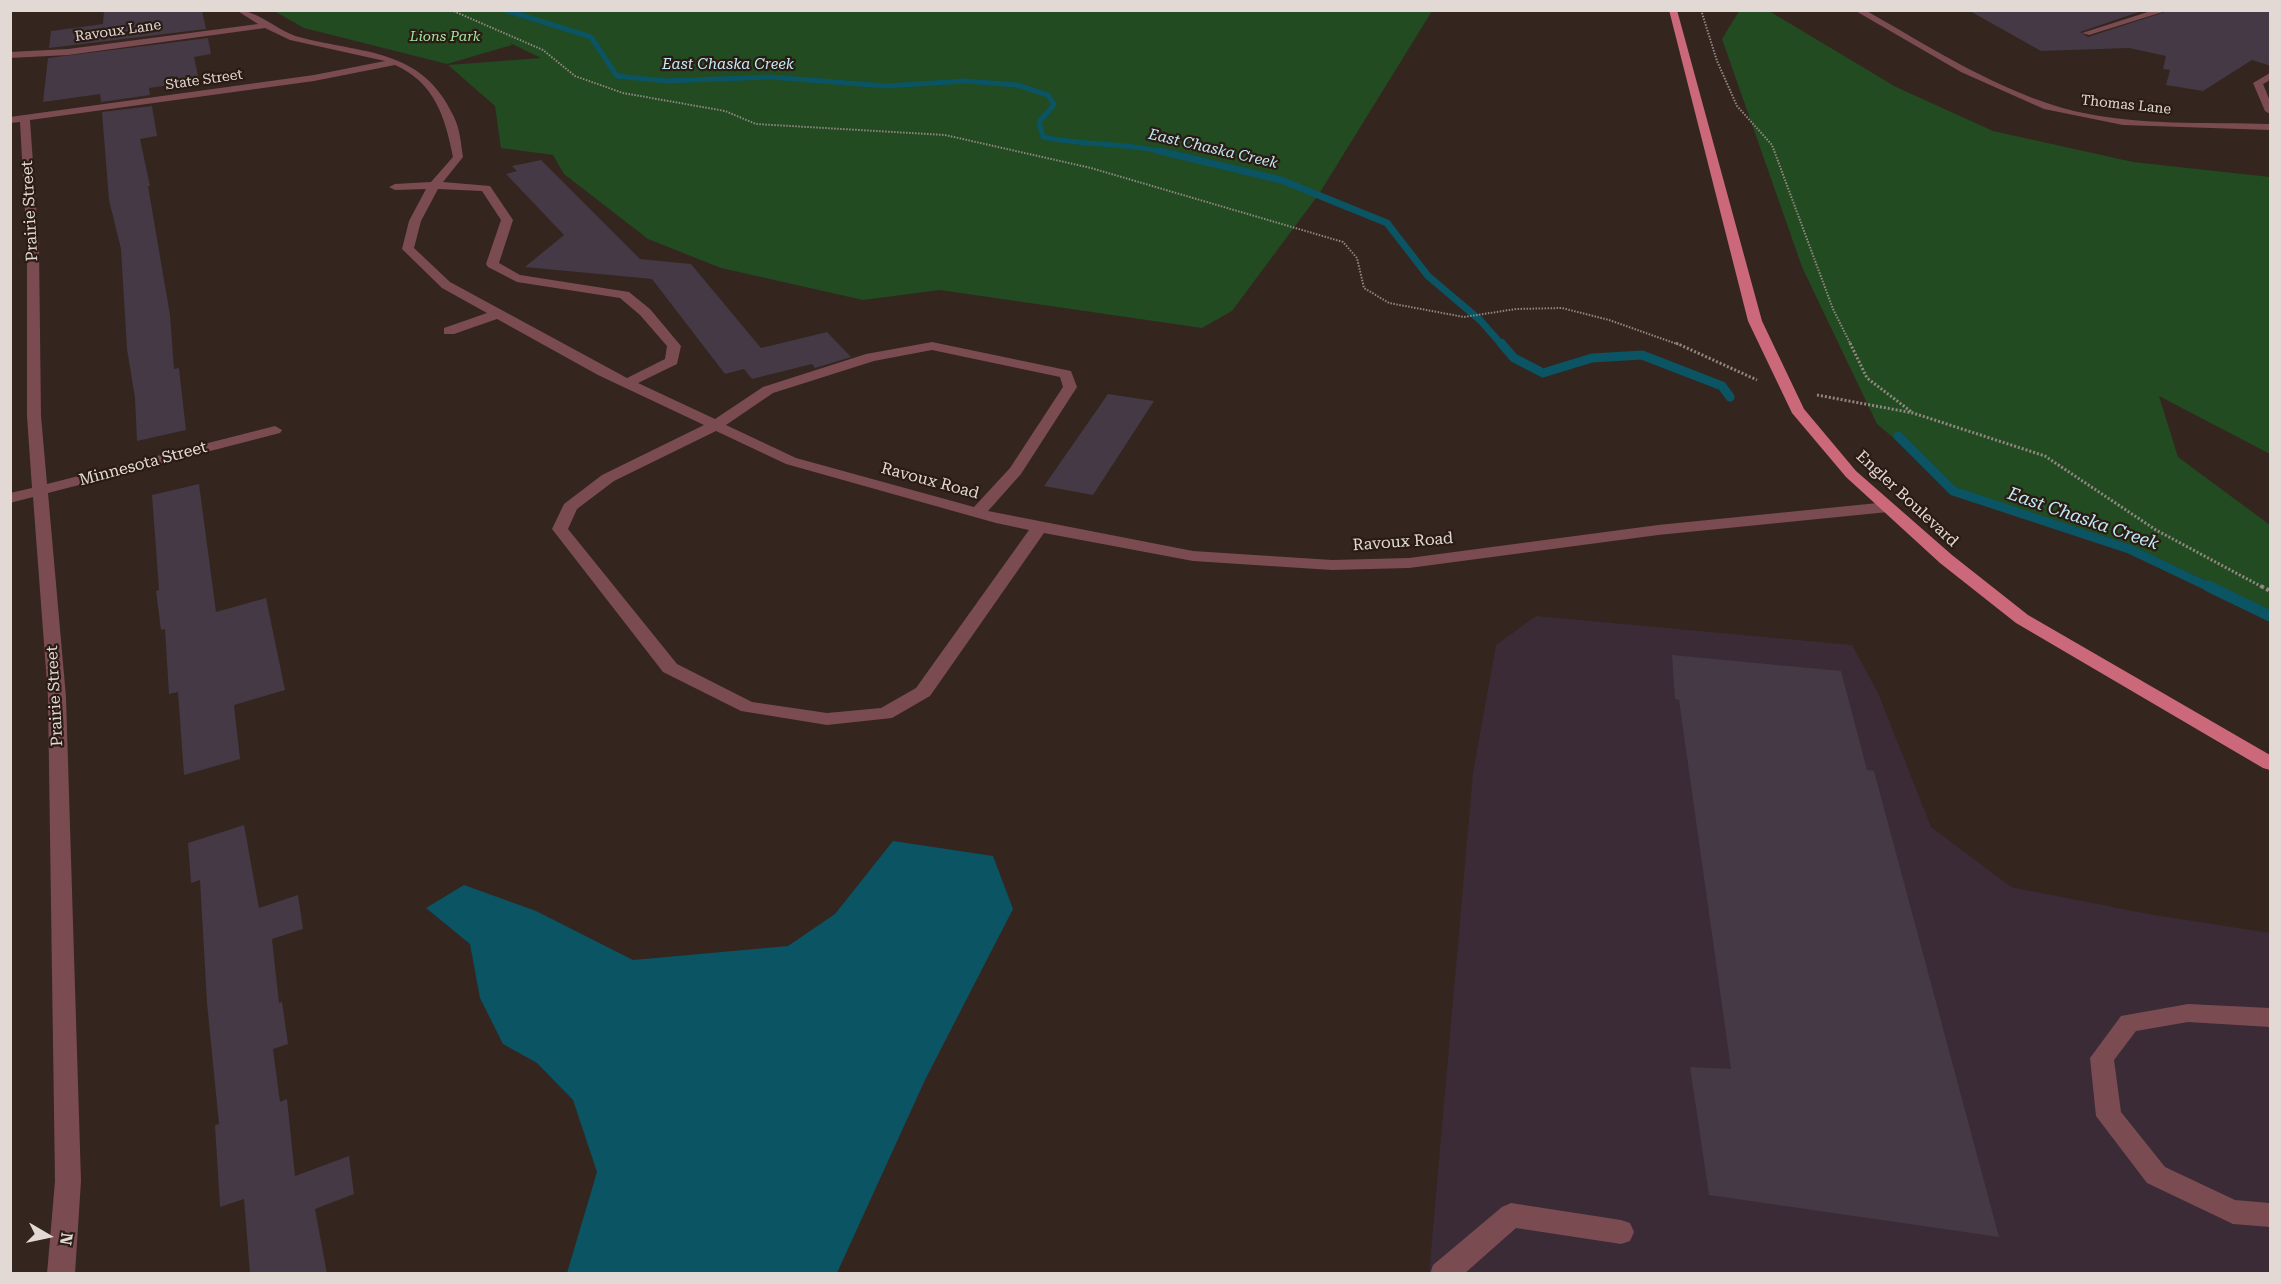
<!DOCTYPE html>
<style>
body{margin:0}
#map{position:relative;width:2281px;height:1284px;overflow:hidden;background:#34251e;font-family:"Roboto Serif",serif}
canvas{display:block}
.frame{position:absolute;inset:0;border:12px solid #e3d9d4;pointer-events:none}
.north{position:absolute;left:18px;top:1206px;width:60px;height:60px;-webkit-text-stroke:4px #2a1c14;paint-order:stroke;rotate:99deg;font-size:16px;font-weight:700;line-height:24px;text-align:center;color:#e3d9d4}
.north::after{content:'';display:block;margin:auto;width:21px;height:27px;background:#e3d9d4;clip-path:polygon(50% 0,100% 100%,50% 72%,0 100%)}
</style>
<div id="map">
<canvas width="2281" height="1284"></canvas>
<div class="frame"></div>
<div class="north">N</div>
</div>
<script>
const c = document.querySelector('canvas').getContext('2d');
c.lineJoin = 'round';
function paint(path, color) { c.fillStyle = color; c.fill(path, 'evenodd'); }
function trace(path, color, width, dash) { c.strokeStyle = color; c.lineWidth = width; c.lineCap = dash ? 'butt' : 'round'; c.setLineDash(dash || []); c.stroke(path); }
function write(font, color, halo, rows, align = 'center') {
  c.font = font + ' "Roboto Serif",serif'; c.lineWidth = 4.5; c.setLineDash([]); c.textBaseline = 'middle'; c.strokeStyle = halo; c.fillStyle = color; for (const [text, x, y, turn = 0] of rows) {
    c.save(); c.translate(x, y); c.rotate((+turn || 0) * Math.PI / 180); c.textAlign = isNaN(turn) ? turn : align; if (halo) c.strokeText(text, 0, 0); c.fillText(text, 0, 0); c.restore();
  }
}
paint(new Path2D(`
 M 1536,616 L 1852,645 L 1878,693 L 1931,827 L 2011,887 L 2148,914 L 2270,933 L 2270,1273 L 1429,1274 L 1473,773 L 1496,645 Z`), '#3a2b37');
paint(new Path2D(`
 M 274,11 L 1432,11 L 1319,194 L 1232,311 L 1202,328 L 940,290 L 863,300 L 721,268 L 648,239 L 564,174 L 553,155 L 501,148 L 495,106 L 448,65 L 541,58 L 510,43 L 512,45 L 447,64 L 304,28 Z
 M 1739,11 L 1769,11 L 1896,87 L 1993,131 L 2133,162 L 2270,177 L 2270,454 L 2159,396 L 2178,457 L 2270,525 L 2270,609 L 2268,610 L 2128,544 L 1952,487 L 1877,424 L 1802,267 L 1722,39 Z`), '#224b21');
paint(new Path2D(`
 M 893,841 L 993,856 L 1013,909 L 925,1080 L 837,1273 L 567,1273 L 597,1172 L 573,1100 L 537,1063 L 503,1044 L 480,998 L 470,944 L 426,908 L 464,885 L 536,911 L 633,960 L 788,946 L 835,914 Z`), '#0a5463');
trace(new Path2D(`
 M 505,10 L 591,37 L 617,76 L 666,81 L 770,77 L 886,86 L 965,81 L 1017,85 L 1048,95 L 1054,105 L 1039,122 L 1043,137 C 1084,146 1126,142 1165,153`), '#0a5463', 5);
trace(new Path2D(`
 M 1160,151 L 1281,180 L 1387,223 L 1428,276 L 1480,320 L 1502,345`), '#0a5463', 7);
trace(new Path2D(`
 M 1501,343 L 1514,358 L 1543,373 L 1592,358 L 1642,355 L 1722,386 L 1730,397
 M 1898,436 L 1953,491 L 2129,549 L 2211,588`), '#0a5463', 9);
trace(new Path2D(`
 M 2208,586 L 2270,616`), '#0a5463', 11);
paint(new Path2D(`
 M 104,10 L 202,10 L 206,29 L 49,48 L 51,31 L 103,24 Z
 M 1968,10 L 2145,10 L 2080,32 L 2088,37 L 2171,10 L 2271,10 L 2271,66 L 2252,60 L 2203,91 L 2166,85 L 2170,70 L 2163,69 L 2166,56 L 2129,48 L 2041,51 Z
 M 208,38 L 211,54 L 194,57 L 199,81 L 149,88 L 150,95 L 101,102 L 100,94 L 43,102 L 48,58 Z
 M 152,106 L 157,136 L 140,139 L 150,186 L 148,186 L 170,315 L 174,369 L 179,368 L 186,430 L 137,441 L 135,398 L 127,349 L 121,249 L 109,200 L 102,112 Z
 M 541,160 L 640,259 L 691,264 L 761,348 L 827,332 L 851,357 L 815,368 L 812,364 L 752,379 L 744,369 L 725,374 L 652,279 L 525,267 L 564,235 L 506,174 L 517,171 L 512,166 Z
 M 1108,394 L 1154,401 L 1093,495 L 1044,486 Z
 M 199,484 L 216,612 L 266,598 L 285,690 L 234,705 L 240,759 L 184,775 L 178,692 L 169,694 L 165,629 L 161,630 L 156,591 L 159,590 L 152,495 Z
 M 1672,655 L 1841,671 L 1867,770 L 1874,771 L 1999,1237 L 1709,1195 L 1690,1067 L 1731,1069 L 1679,700 L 1675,699 Z
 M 244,825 L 259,908 L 298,895 L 303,929 L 272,939 L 279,1003 L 282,1002 L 288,1044 L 273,1049 L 280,1102 L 287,1099 L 295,1176 L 349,1156 L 354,1194 L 315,1209 L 327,1274 L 250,1274 L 244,1199 L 220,1207 L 215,1125 L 219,1124 L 207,1003 L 200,880 L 191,883 L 188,843 Z`), '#443945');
trace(new Path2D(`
 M 451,10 L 543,50 L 575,76 L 623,93 L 725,111 L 756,124 L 945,135 L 1091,168 L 1343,242 L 1357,258 L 1364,288 L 1389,303 L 1464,317 L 1516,309 L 1562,308 L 1609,320 L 1680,345
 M 1701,10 L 1717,61 L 1737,106 L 1772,145 L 1833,309 L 1851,345`), '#938781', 2, [1.5, 1.5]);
trace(new Path2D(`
 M 1676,343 L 1757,380
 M 1850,343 L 1867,378 L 1913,413
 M 1817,395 L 1913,413 L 2045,456 L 2156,530 L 2264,588`), '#938781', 3, [2, 2]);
trace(new Path2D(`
 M 2261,586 L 2270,591`), '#938781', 4, [3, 3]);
paint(new Path2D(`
 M 236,10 C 258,10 277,31 299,37 C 362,54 422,47 454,117 C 460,129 461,144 463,157 L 443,182 L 490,186 L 513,220 L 499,263 L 520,275 L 629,292 L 650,309 L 681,346 L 677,364 L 638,383 L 715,419 L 763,387 L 866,354 L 932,342 L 1071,371 L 1077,387 L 1021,474 L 988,511 L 1193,551 L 1332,560 L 1409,558 L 1658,525 L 1888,502 L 1896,507 L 1888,512 L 1658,535 L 1409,568 L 1332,570 L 1193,561 L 1044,533 L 930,696 L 892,718 L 827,725 L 741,711 L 663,672 L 552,529 L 564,504 L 602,475 L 704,425 L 598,375 L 497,319 L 454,334 L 444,334 L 444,328 L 487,313 L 442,288 L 402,249 L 409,221 L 426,189 L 395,190 L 389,187 L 395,184 L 431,182 L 453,157 C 445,117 435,83 395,65 L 314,81 L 30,120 L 39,249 L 41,416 L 47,484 L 275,426 L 282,430 L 280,433 L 48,493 L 66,697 L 81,1181 L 75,1274 L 47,1274 L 55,1181 L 48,697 L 33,497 L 10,503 L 10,493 L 32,488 L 27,416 L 27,249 L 20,122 L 10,123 L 10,117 L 314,75 L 385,61 L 290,40 L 265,28 L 68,55 L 10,58 L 10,52 L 68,49 L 258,24 ZM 438,189 L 482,191 L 501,220 L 486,264 L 488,267 L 517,282 L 620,298 L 640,315 L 667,346 L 665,359 L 627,378 L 450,282 L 414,248 L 421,221 ZM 932,350 L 1060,377 L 1063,387 L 1010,468 L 974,507 L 796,458 L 726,425 L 773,393 L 874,361 ZM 716,431 L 786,464 L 996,523 L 1029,530 L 916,688 L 881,708 L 827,713 L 752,702 L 677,664 L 568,529 L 577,509 L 614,481 Z
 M 1854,10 L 1865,10 C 1932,48 1999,92 2074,111 C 2138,126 2205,122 2270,124 L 2270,130 L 2123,125 L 2044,109 L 1961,72 Z
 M 2154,10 L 2169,10 L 2089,35 L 2082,33 Z
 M 2270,73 L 2270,80 L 2263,84 L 2270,101 L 2270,114 L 2265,111 L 2253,83 Z
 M 2188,1004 L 2270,1008 L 2270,1027 L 2188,1022 L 2136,1031 L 2114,1060 L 2121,1112 L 2165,1167 L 2235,1200 L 2270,1203 L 2270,1227 L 2233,1224 L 2147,1183 L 2096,1116 L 2090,1058 L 2121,1016 Z
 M 1511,1203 L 1621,1220 L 1630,1223 L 1634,1232 L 1630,1241 L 1621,1244 L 1516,1228 L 1464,1274 L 1430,1274 L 1433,1265 L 1502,1207 Z`), '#7b4b52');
paint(new Path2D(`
 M 1669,10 L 1677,10 L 1762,321 L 1804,409 L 1856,471 L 1952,555 L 2028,615 L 2270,755 L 2270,770 L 2263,768 L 2016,623 L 1940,563 L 1846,477 L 1792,413 L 1748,321 Z`), '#cb697a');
write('14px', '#e3d9d4', '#2a1c14', [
 ["Ravoux Lane",118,31,-8],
 ["State Street",204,80,-8],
 ["Thomas Lane",2126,105,6]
]);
write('italic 14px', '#a2e6a0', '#2a1c14', [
 ["Lions Park",445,37]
]);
write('italic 15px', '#c0eaf6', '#2a1c14', [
 ["East Chaska Creek",728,65],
 ["East Chaska Creek",1213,149,13]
]);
write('16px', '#e3d9d4', '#2a1c14', [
 ["Prairie Street",30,211,-93],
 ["Minnesota Street",143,464,-15],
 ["Ravoux Road",930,481,15],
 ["Engler Boulevard",1907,499,43],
 ["Ravoux Road",1403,542,-4],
 ["Prairie Street",55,696,-93]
]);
write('italic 18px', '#c0eaf6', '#2a1c14', [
 ["East Chaska Creek",2083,519,19]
]);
</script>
